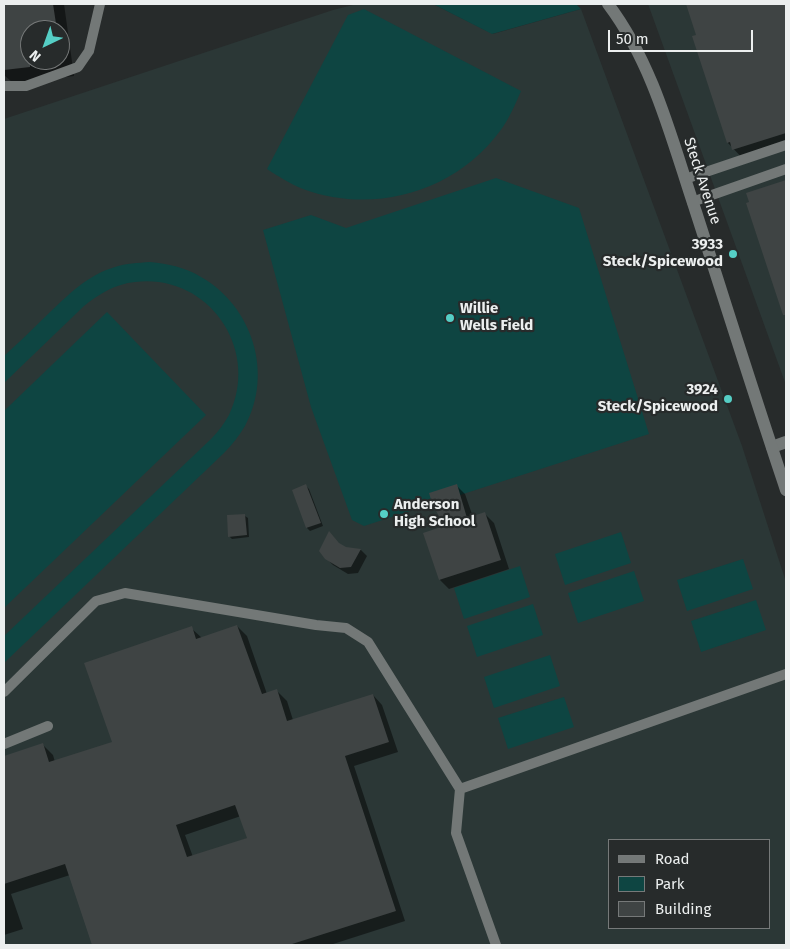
<!DOCTYPE html>
<style>
body{margin:0}
#map{position:relative;width:790px;height:949px;overflow:hidden;background:#272b2b;font-family:"Fira Sans",sans-serif}
canvas{display:block}
.frame{position:absolute;inset:0;border:5px solid #ecefef;pointer-events:none}
.legend{position:absolute;left:608px;top:839px;width:162px;height:90px;box-sizing:border-box;background:#272b2b;border:1px solid #767979;margin:0;padding:6px 9px;list-style:none;font-size:15px;color:#ecefef}
.legend li{display:flex;align-items:center;gap:10px;height:25px}
.legend b{width:25px;border:1px solid #767979}
.north{position:absolute;left:20px;top:20px;width:50px;height:50px;box-sizing:border-box;background:#272b2b;border:1px solid #767979;border-radius:50%;rotate:222deg;font-size:14px;font-weight:700;line-height:20px;text-align:center;color:#ecefef}
.north::after{content:'';display:block;margin:auto;width:18px;height:22px;background:#55cec5;clip-path:polygon(50% 0,100% 100%,50% 72%,0 100%)}
.scale{position:absolute;left:608px;top:30px;width:145px;height:22px;box-sizing:border-box;border:2px solid #ecefef;border-top:0;padding-left:6px;font-size:15px;line-height:18px;white-space:nowrap;color:#ecefef;-webkit-text-stroke:4px #272b2b;paint-order:stroke}
</style>
<div id="map">
<canvas width="790" height="949"></canvas>
<div class="frame"></div>
<ul class="legend">
<li><b style="height:6px;background:#737877"></b>Road</li>
<li><b style="height:14px;background:#0e4542"></b>Park</li>
<li><b style="height:14px;background:#3f4444"></b>Building</li>
</ul>
<div class="north">N</div>
<div class="scale">50 m</div>
</div>
<script>
const c = document.querySelector('canvas').getContext('2d');
c.lineJoin = 'round';
function paint(path, color) { c.fillStyle = color; c.fill(path, 'evenodd'); }
function trace(path, color, width, dash) { c.strokeStyle = color; c.lineWidth = width; c.lineCap = dash ? 'butt' : 'round'; c.setLineDash(dash || []); c.stroke(path); }
function write(font, color, halo, rows, align = 'center') {
  c.font = font + ' "Fira Sans",sans-serif'; c.lineWidth = 4.5; c.setLineDash([]); c.textBaseline = 'middle'; c.strokeStyle = halo; c.fillStyle = color; for (const [text, x, y, turn = 0] of rows) {
    c.save(); c.translate(x, y); c.rotate((+turn || 0) * Math.PI / 180); c.textAlign = isNaN(turn) ? turn : align; if (halo) c.strokeText(text, 0, 0); c.fillText(text, 0, 0); c.restore();
  }
}
paint(new Path2D(`
 M 357,4 L 433,4 L 493,34 L 581,9 L 742,446 L 786,582 L 786,945 L 4,945 L 4,119 L 333,10 ZM 609,840 L 769,840 L 769,928 L 609,928 Z
 M 648,4 L 786,4 L 786,385 Z`), '#2b3736');
paint(new Path2D(`
 M 433,4 L 576,4 L 581,9 L 492,34 Z
 M 364,9 L 521,91 C 515,105 509,119 500,131 C 455,192 374,215 303,189 C 290,184 278,176 267,169 L 348,15 Z
 M 496,178 L 579,208 L 649,434 L 364,526 L 352,520 L 311,407 L 263,230 L 311,215 L 346,228 Z
 M 150,262 C 168,264 185,267 201,277 C 252,306 274,373 245,426 C 239,436 232,445 224,453 L 4,663 L 4,636 L 211,439 C 218,432 224,424 229,415 C 261,349 208,273 135,282 C 115,284 99,294 84,306 L 4,383 L 4,356 C 18,343 32,330 46,316 C 67,296 87,275 115,267 C 126,263 138,263 150,262 Z
 M 107,312 L 206,415 L 4,608 L 4,411 Z
 M 621,532 L 631,563 L 565,585 L 555,554 Z
 M 743,559 L 753,589 L 687,611 L 677,580 Z
 M 520,566 L 530,597 L 464,619 L 454,588 Z
 M 634,571 L 644,601 L 578,623 L 568,593 Z
 M 756,600 L 766,630 L 701,652 L 691,621 Z
 M 533,604 L 543,635 L 477,657 L 467,626 Z
 M 550,655 L 560,686 L 494,708 L 484,677 Z
 M 564,697 L 574,727 L 508,749 L 498,718 Z`), '#0e4542');
paint(new Path2D(`
 M 4,4 L 64,4 L 74,76 L 13,83 L 4,75 ZM 30,30 L 60,30 L 60,60 L 30,60 Z
 M 687,4 L 786,4 L 786,149 L 746,162 L 728,143 L 694,37 L 698,36 Z
 M 786,181 L 786,312 L 782,308 L 747,194 Z
 M 456,485 L 465,494 L 473,517 L 484,513 L 494,523 L 509,569 L 449,589 L 440,580 L 446,526 Z
 M 306,486 L 309,489 L 323,526 L 310,531 L 307,528 L 294,490 Z
 M 245,516 L 248,518 L 249,537 L 232,539 L 229,536 Z
 M 340,545 L 346,548 L 361,550 L 367,556 L 358,573 L 348,574 L 333,565 L 326,558 Z
 M 237,626 L 247,636 L 267,694 L 277,691 L 287,701 L 293,720 L 373,695 L 382,705 L 398,752 L 354,766 L 405,921 L 330,945 L 93,945 L 70,875 L 11,894 L 23,929 L 4,935 L 4,757 L 43,745 L 53,755 L 55,762 L 113,743 L 191,628 L 202,638 ZM 241,816 L 248,838 L 193,857 L 185,835 Z`), '#0007');
paint(new Path2D(`
 M 4,4 L 53,4 L 57,30 L 30,30 L 30,67 L 4,70 Z
 M 686,4 L 786,4 L 786,133 L 732,150 L 730,142 L 727,143 L 692,36 L 696,35 Z
 M 786,180 L 786,315 L 783,315 L 746,203 L 749,202 L 746,193 Z
 M 306,484 L 321,523 L 306,528 L 292,490 Z
 M 457,484 L 467,518 L 485,512 L 501,560 L 439,580 L 423,533 L 444,526 L 432,503 L 429,493 Z
 M 245,514 L 247,535 L 228,537 L 227,515 Z
 M 329,531 L 339,543 L 346,547 L 361,549 L 351,567 L 340,568 L 325,559 L 319,551 Z
 M 237,625 L 262,694 L 277,689 L 287,721 L 373,694 L 389,742 L 345,756 L 396,911 L 289,945 L 92,945 L 65,864 L 4,884 L 4,756 L 43,743 L 49,762 L 112,742 L 84,663 L 192,626 L 196,639 ZM 235,805 L 247,838 L 187,857 L 176,825 Z`), '#3f4444');
trace(new Path2D(`
 M 4,86 L 26,86 L 78,67 L 89,51 L 100,4
 M 685,179 L 786,145
 M 692,202 L 786,169
 M 4,692 L 96,601 L 125,593 L 316,625 L 346,628 L 368,642 L 460,789 L 786,674
 M 4,744 L 48,726
 M 460,789 L 456,833 L 496,945`), '#737877', 10);
trace(new Path2D(`
 M 772,447 L 786,442`), '#737877', 12);
trace(new Path2D(`
 M 608,4 C 654,65 672,141 696,212 C 726,305 755,398 786,490`), '#737877', 12);
for (const [x, y, r, color] of [
 [733,254,5,"#55cec5"],
 [450,318,5,"#55cec5"],
 [728,399,5,"#55cec5"],
 [384,514,5,"#55cec5"]
]) { const dot = new Path2D(); dot.arc(x, y, r, 0, 2 * Math.PI); c.fillStyle = color; c.fill(dot); trace(dot, '#272b2b', 2); }
write('15px', '#ecefef', '#272b2b', [
 ["Steck Avenue",702,181,72]
]);
write('bold 15px', '#ecefef', '#272b2b', [
 ["3933",723,245],
 ["Steck/Spicewood",723,262],
 ["Willie",460,309,"left"],
 ["Wells Field",460,326,"left"],
 ["3924",718,390],
 ["Steck/Spicewood",718,407],
 ["Anderson",394,505,"left"],
 ["High School",394,522,"left"]
], 'right');
</script>
